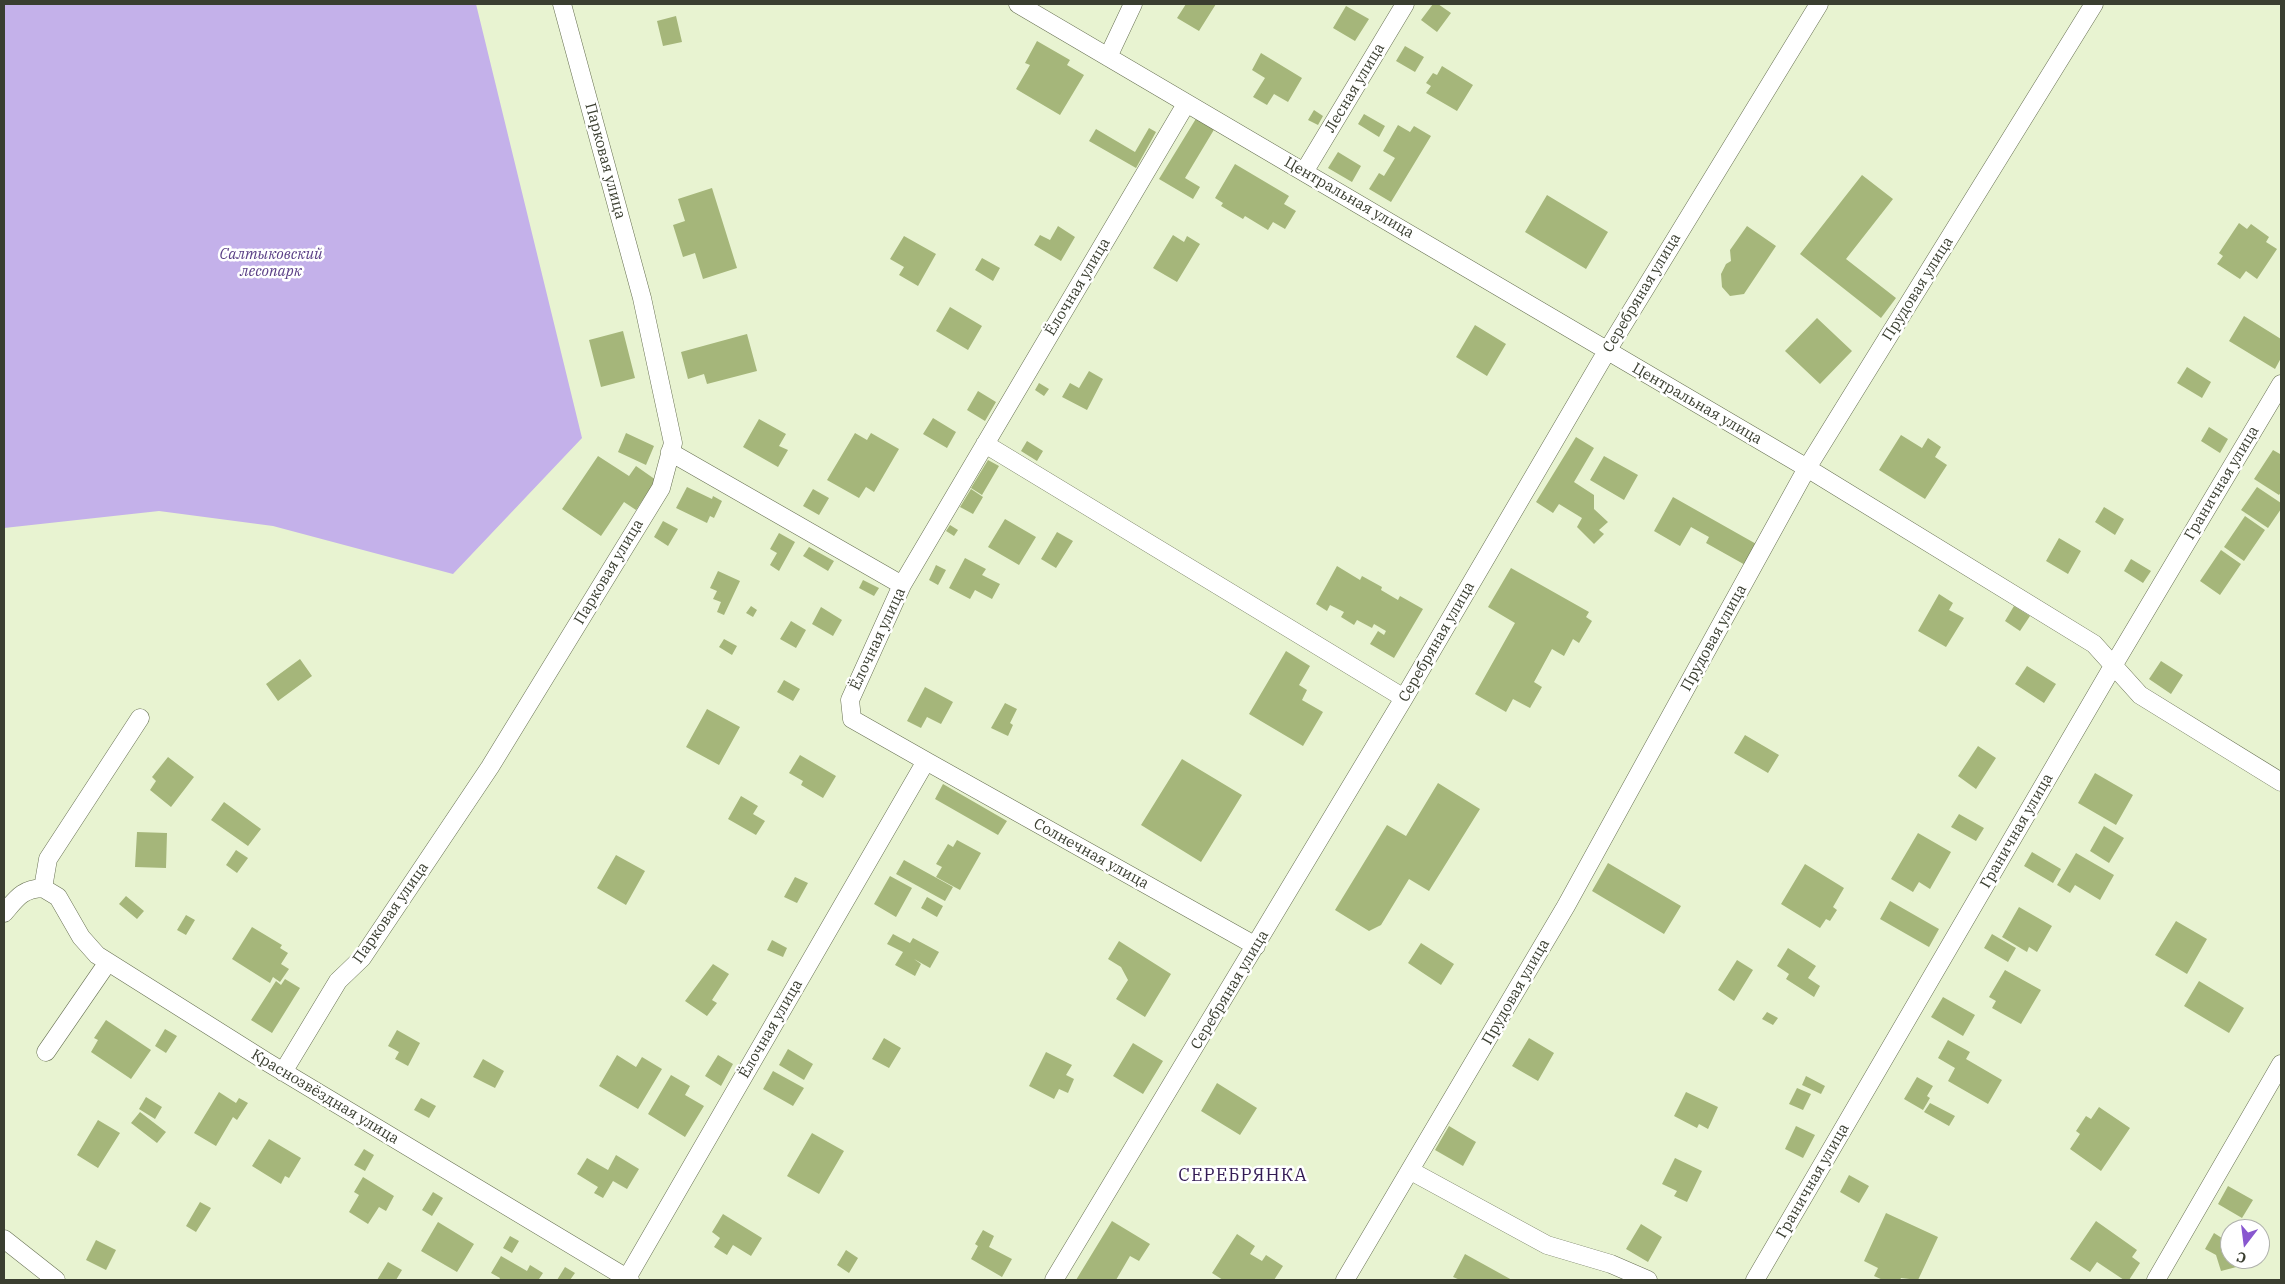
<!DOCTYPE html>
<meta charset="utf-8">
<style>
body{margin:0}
#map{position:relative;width:2285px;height:1284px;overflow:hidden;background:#e8f3d1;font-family:"IBM Plex Serif",serif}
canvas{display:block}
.frame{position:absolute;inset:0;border:5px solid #3a3e30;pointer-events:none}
.north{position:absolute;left:2220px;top:1219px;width:50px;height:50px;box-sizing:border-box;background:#fff;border:1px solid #b0b2ac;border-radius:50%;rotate:195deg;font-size:14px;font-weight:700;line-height:20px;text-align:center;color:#3a3e30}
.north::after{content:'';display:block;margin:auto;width:18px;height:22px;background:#8857cf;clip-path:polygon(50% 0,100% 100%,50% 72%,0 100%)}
</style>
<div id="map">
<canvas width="2285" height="1284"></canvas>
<div class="frame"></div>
<div class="north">С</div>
</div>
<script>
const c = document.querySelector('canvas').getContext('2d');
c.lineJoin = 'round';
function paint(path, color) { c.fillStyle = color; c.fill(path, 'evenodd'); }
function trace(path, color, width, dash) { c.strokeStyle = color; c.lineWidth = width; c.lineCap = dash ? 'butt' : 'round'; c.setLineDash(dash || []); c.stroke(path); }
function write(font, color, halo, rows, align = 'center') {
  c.font = font + ' "IBM Plex Serif",serif'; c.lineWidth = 5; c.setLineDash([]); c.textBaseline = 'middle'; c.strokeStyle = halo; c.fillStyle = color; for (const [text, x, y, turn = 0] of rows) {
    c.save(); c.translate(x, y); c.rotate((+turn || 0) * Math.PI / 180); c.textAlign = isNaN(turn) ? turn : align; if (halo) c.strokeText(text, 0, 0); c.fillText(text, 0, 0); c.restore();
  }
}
paint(new Path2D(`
 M 4,4 L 476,4 L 582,438 L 453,574 L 273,526 L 159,511 L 4,528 Z`), '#c4b1ea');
paint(new Path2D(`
 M 1186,4 L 1216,4 L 1199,31 L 1177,18 Z
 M 1433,4 L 1438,4 L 1451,13 L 1437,32 L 1421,20 Z
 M 1346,6 L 1369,19 L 1355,41 L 1333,28 Z
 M 676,16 L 682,42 L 663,46 L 657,21 Z
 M 1037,41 L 1070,60 L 1067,65 L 1084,75 L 1060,115 L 1016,89 L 1030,65 L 1025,63 Z
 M 1405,46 L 1424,57 L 1415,72 L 1396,61 Z
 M 1261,53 L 1302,78 L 1288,102 L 1274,94 L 1267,105 L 1253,97 L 1265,78 L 1252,70 Z
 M 1442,66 L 1473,85 L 1457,111 L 1426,93 L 1431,86 L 1426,83 L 1433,73 L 1437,75 Z
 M 1314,110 L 1323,116 L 1318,125 L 1308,120 Z
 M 1364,114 L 1385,126 L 1379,137 L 1358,124 Z
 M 1197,117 L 1215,128 L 1185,178 L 1200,187 L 1193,199 L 1159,179 Z
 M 1398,125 L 1410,132 L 1414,126 L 1431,136 L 1391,202 L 1369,189 L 1379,173 L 1384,176 L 1395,158 L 1383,151 Z
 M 1149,128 L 1156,132 L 1136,168 L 1089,141 L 1096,129 L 1135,152 Z
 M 1338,152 L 1361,166 L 1352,182 L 1328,168 Z
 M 1235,164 L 1289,196 L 1284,204 L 1296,211 L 1285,229 L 1273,222 L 1268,230 L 1245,216 L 1243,219 L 1221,206 L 1223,203 L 1215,198 Z
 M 1862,175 L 1893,199 L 1846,259 L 1896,298 L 1881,318 L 1800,254 Z
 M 712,188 L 737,268 L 703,279 L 695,253 L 683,257 L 673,225 L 685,221 L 678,199 Z
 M 1547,195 L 1608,232 L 1586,269 L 1525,232 Z
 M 2239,223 L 2247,229 L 2251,224 L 2269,237 L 2266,242 L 2277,249 L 2257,279 L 2246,271 L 2240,279 L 2217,264 L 2223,256 L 2219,253 Z
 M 1058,226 L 1075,237 L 1061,261 L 1034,245 L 1040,235 L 1050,240 Z
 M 1747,226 L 1776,246 L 1744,294 L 1730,296 L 1722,287 L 1721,274 L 1726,264 L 1731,261 L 1730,250 Z
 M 1173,235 L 1184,242 L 1187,236 L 1200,244 L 1177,282 L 1153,268 Z
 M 904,236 L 936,254 L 918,286 L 899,275 L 904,267 L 890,259 Z
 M 982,258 L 1000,268 L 993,281 L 975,270 Z
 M 950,307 L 982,326 L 968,350 L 936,331 Z
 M 2244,316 L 2281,339 L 2281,358 L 2275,369 L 2229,341 Z
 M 1817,318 L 1852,351 L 1820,384 L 1785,351 Z
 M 1475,325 L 1506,344 L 1487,376 L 1456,357 Z
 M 623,331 L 635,378 L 601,387 L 589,340 Z
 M 747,334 L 757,371 L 707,384 L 704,374 L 688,379 L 681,352 Z
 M 2187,367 L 2211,382 L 2202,398 L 2177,383 Z
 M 1089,371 L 1103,379 L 1087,410 L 1062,397 L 1070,383 L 1079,388 Z
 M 1039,383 L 1049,389 L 1044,396 L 1035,390 Z
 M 978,391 L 996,402 L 985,421 L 967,410 Z
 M 933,418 L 956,432 L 947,448 L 923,434 Z
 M 759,419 L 786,434 L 779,446 L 788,450 L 778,467 L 743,447 Z
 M 2209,427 L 2228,439 L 2220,453 L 2201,441 Z
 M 626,433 L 654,446 L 646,465 L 618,452 Z
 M 855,433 L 867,440 L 871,433 L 899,449 L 874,492 L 866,487 L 859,498 L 827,480 Z
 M 1901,435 L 1922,448 L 1928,438 L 1941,447 L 1935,457 L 1947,465 L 1925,499 L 1879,470 Z
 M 1576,437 L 1594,448 L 1574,482 L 1594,495 L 1594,509 L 1608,522 L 1599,530 L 1604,534 L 1594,544 L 1577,527 L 1582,518 L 1559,504 L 1553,513 L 1536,502 Z
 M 1027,441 L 1043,451 L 1037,461 L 1021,451 Z
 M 2273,450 L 2280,454 L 2281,452 L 2281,492 L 2279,495 L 2254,479 Z
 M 598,456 L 629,476 L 636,466 L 656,480 L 636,510 L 624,502 L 601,536 L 562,509 Z
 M 1604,456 L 1638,475 L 1624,500 L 1590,480 Z
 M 988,460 L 999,466 L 982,495 L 971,488 Z
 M 687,487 L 712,499 L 713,496 L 722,501 L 714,518 L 710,516 L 707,523 L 676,508 Z
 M 2257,487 L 2281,503 L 2281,509 L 2268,528 L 2241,510 Z
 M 813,489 L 829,498 L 819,515 L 803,506 Z
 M 971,489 L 983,497 L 973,514 L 960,507 Z
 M 1673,497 L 1758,545 L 1747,566 L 1706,543 L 1709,537 L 1691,527 L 1680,546 L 1654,531 Z
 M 2104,507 L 2124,519 L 2115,535 L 2095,522 Z
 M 2245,516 L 2265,530 L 2244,561 L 2224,547 Z
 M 1005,519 L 1036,537 L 1019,565 L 988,547 Z
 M 663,521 L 678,529 L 668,546 L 654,537 Z
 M 950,525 L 958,530 L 954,536 L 946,531 Z
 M 1057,532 L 1073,541 L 1056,568 L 1041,559 Z
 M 779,533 L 795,542 L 779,571 L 770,565 L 777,553 L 770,549 Z
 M 2059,538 L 2081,551 L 2068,574 L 2046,561 Z
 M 809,547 L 834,561 L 828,571 L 803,556 Z
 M 2221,550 L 2241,564 L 2220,595 L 2200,581 Z
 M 965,558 L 986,569 L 982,575 L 1000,584 L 992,599 L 975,590 L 970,599 L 949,588 Z
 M 2131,559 L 2151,571 L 2143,583 L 2124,571 Z
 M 936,565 L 946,570 L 938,585 L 929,580 Z
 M 1337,566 L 1360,580 L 1362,576 L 1382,587 L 1381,590 L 1398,600 L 1400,596 L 1423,609 L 1394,658 L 1370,644 L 1378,631 L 1384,635 L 1386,631 L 1374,624 L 1372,628 L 1357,620 L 1354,625 L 1341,617 L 1344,612 L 1330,605 L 1327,611 L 1316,604 Z
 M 1511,568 L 1589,612 L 1586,617 L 1592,621 L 1579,643 L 1573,639 L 1564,656 L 1552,649 L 1534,682 L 1542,687 L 1530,708 L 1513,699 L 1506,712 L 1475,694 L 1515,623 L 1488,607 Z
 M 718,571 L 740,581 L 724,615 L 717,612 L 721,602 L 713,599 L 717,591 L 710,588 Z
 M 863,580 L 879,588 L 874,596 L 859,588 Z
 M 1939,594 L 1953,603 L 1949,610 L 1964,618 L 1946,647 L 1918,631 Z
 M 751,606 L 757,610 L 753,617 L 746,613 Z
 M 2014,606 L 2030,616 L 2020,631 L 2005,621 Z
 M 821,607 L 842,620 L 833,636 L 812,624 Z
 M 791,621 L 806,630 L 796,648 L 780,639 Z
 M 724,639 L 737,646 L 732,655 L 719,647 Z
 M 1286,651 L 1310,666 L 1299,685 L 1307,690 L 1302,700 L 1323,712 L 1303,746 L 1249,714 Z
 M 300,659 L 312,676 L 278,701 L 266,684 Z
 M 2161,661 L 2183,675 L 2171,694 L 2149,679 Z
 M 2027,666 L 2056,684 L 2044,703 L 2015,684 Z
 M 784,680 L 800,689 L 793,701 L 777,692 Z
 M 925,687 L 953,702 L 941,724 L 927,717 L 921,728 L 907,721 Z
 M 1005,703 L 1017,709 L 1010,723 L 1013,725 L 1008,736 L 991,728 Z
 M 707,709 L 740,727 L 719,765 L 686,747 Z
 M 1745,735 L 1779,755 L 1768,773 L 1734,753 Z
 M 1978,746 L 1996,758 L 1976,789 L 1958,776 Z
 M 800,755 L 836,776 L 823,798 L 801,785 L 803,781 L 789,773 Z
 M 168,757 L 194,777 L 171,807 L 150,790 L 156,781 L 152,777 Z
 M 1182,759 L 1242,795 L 1201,862 L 1141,825 Z
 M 2095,773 L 2133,795 L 2116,825 L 2078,803 Z
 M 1438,783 L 1480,809 L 1429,891 L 1409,879 L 1381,925 L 1369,931 L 1335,910 L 1387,825 L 1406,836 Z
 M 943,784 L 1007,821 L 998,835 L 935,799 Z
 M 741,796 L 758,806 L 753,814 L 765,821 L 756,835 L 728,819 Z
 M 224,802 L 261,829 L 248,846 L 211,820 Z
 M 1959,814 L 1984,828 L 1976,841 L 1951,827 Z
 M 2104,826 L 2124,838 L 2109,863 L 2090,851 Z
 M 137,832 L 167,833 L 166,868 L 135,867 Z
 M 1918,833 L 1951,852 L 1930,889 L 1919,882 L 1913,892 L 1891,879 Z
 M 957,840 L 981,853 L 960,890 L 936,877 L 942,867 L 936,864 L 948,844 L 953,847 Z
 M 236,850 L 248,858 L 237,873 L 226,865 Z
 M 2032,852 L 2061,869 L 2053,883 L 2024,866 Z
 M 2076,853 L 2114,875 L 2100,900 L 2075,885 L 2070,893 L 2057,885 Z
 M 616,855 L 645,871 L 626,905 L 597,888 Z
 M 904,860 L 953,887 L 945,901 L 896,874 Z
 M 1608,863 L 1681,906 L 1664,934 L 1592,891 Z
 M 1805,864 L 1844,888 L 1833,907 L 1837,910 L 1830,921 L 1826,919 L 1820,928 L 1781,904 Z
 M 890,876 L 912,888 L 896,917 L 874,904 Z
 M 795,877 L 808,883 L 797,903 L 784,897 Z
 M 126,896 L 144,911 L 137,919 L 119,904 Z
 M 927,897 L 943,906 L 937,917 L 921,908 Z
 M 1890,901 L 1939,929 L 1929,947 L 1880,919 Z
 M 2019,907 L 2052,926 L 2037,952 L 2029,947 L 2027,952 L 2002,937 Z
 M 186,915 L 195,920 L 186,935 L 177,930 Z
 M 2176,921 L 2207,939 L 2187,974 L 2155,955 Z
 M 252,927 L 282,945 L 280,948 L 288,953 L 281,964 L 289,969 L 280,982 L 273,977 L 270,983 L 232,959 Z
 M 893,934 L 910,943 L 913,938 L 939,952 L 930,968 L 914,959 L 921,964 L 915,976 L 895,965 L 903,952 L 887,944 Z
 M 1992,934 L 2016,948 L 2008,962 L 1984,948 Z
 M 772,940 L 787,948 L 783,957 L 767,950 Z
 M 1119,941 L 1171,974 L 1145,1017 L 1116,999 L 1128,980 L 1121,967 L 1108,959 Z
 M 1421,943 L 1454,964 L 1441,985 L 1408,963 Z
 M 1788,948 L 1816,966 L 1808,978 L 1820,986 L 1814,997 L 1786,979 L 1789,974 L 1777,966 Z
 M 1737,960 L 1753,970 L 1734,1001 L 1718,990 Z
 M 713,964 L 729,974 L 712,1000 L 717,1003 L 707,1016 L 685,1001 Z
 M 2005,970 L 2041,990 L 2021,1024 L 1992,1008 L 1996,1001 L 1989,997 Z
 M 285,979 L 300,988 L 272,1033 L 251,1020 L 276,981 L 281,985 Z
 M 2199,981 L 2244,1008 L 2229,1033 L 2184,1006 Z
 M 1943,997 L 1975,1015 L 1963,1036 L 1931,1017 Z
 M 1767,1012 L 1778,1018 L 1773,1025 L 1762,1019 Z
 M 106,1020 L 151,1050 L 131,1079 L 91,1052 L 98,1040 L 94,1038 Z
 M 165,1029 L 177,1036 L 166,1053 L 155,1046 Z
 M 397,1030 L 420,1043 L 408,1066 L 395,1059 L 399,1052 L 388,1046 Z
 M 884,1038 L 901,1048 L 889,1068 L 872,1059 Z
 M 1529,1038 L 1554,1053 L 1538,1081 L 1512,1066 Z
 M 1948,1040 L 1970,1052 L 1966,1059 L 2002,1080 L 1988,1104 L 1948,1081 L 1955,1068 L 1938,1058 Z
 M 1133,1043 L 1163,1061 L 1143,1094 L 1113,1076 Z
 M 788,1049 L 813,1064 L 804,1080 L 779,1065 Z
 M 1046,1052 L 1072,1065 L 1066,1075 L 1074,1079 L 1068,1093 L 1059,1089 L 1054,1099 L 1029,1086 Z
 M 617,1055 L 636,1067 L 642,1057 L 662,1069 L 638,1109 L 599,1086 Z
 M 718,1055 L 733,1064 L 721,1086 L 705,1076 Z
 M 483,1059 L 504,1071 L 495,1088 L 473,1077 Z
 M 773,1071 L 804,1088 L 793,1106 L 763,1089 Z
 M 671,1075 L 690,1086 L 685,1095 L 704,1106 L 685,1137 L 648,1114 Z
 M 1806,1076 L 1825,1086 L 1821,1094 L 1802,1085 Z
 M 1917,1077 L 1933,1086 L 1927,1096 L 1930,1098 L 1923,1110 L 1904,1099 Z
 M 1217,1083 L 1257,1108 L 1240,1135 L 1201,1111 Z
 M 1797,1088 L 1811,1094 L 1803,1110 L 1789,1104 Z
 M 219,1092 L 236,1103 L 239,1098 L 248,1103 L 237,1120 L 233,1117 L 216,1146 L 194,1133 Z
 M 1686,1092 L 1718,1107 L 1708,1129 L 1699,1124 L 1697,1128 L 1674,1116 Z
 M 146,1097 L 162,1107 L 155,1119 L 139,1109 Z
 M 421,1098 L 436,1106 L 429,1118 L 414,1110 Z
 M 1930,1103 L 1955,1116 L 1949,1126 L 1924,1112 Z
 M 2099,1107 L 2130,1128 L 2101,1171 L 2070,1149 L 2080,1134 L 2076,1131 L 2086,1116 L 2091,1119 Z
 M 140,1112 L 166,1132 L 157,1143 L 131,1123 Z
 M 98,1120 L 120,1133 L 98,1168 L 77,1155 Z
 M 1449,1126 L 1476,1142 L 1463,1166 L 1435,1150 Z
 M 1796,1126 L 1815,1135 L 1803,1158 L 1785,1149 Z
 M 812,1133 L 844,1151 L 819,1194 L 787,1176 Z
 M 269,1139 L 301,1158 L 289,1178 L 285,1176 L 281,1184 L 252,1166 Z
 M 364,1149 L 374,1155 L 365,1171 L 354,1165 Z
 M 616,1155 L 639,1169 L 627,1189 L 613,1181 L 603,1198 L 594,1193 L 598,1187 L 577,1174 L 587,1158 L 608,1170 Z
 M 1675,1158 L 1702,1171 L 1687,1202 L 1674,1196 L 1677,1191 L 1662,1184 Z
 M 1849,1175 L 1869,1186 L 1859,1203 L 1840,1192 Z
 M 363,1177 L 394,1196 L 386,1211 L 379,1207 L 368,1224 L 349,1212 L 359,1195 L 354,1192 Z
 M 2228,1186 L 2253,1200 L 2242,1218 L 2218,1204 Z
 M 433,1192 L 443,1198 L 432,1216 L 422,1210 Z
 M 200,1202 L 211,1208 L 196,1232 L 186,1226 Z
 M 1886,1213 L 1938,1237 L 1918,1280 L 1901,1278 L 1900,1280 L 1883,1280 L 1874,1276 L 1878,1268 L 1864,1261 Z
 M 723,1214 L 762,1238 L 751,1256 L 733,1245 L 727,1255 L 714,1247 L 720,1238 L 712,1232 Z
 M 1112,1221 L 1150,1244 L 1139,1261 L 1130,1256 L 1116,1280 L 1076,1280 Z
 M 2096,1221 L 2137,1250 L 2132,1257 L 2140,1263 L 2129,1280 L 2124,1280 L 2097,1262 L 2090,1272 L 2070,1259 Z
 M 438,1222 L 474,1244 L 457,1272 L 421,1251 Z
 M 1641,1224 L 1662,1237 L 1648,1262 L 1626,1249 Z
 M 983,1230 L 994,1236 L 989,1247 L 1012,1259 L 1002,1277 L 971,1259 L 978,1246 L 975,1244 Z
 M 2214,1233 L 2225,1240 L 2230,1239 L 2230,1259 L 2247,1259 L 2248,1264 L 2221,1271 L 2216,1255 L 2205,1249 Z
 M 1237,1234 L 1255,1246 L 1250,1254 L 1262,1261 L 1266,1255 L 1283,1266 L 1274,1280 L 1223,1280 L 1212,1273 Z
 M 510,1236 L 519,1241 L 512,1253 L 503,1248 Z
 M 96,1240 L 116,1250 L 106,1270 L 86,1260 Z
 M 846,1250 L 858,1258 L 849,1273 L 837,1265 Z
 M 1465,1254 L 1512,1280 L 1460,1280 L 1453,1277 Z
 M 501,1256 L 527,1271 L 530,1265 L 543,1273 L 539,1279 L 541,1280 L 499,1280 L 500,1278 L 491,1273 Z
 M 388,1262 L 402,1270 L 396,1280 L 377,1280 Z
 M 565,1267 L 575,1273 L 570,1280 L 557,1280 Z`), '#a5b67a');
const minor = new Path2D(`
 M 1018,4 L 1807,468 L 2094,644 L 2140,695 L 2281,782
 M 1108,57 L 1133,4
 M 1304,172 L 1405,4
 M 985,444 L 1404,698
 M 670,452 L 902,585
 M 926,761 L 1256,946
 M 43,888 L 58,897 L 81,937 L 97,955 L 267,1062 L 630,1280
 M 43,888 L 48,859 L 140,718
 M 4,913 C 17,898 22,889 43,888
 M 46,1052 L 108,962
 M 283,1072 L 338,981 L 362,958 L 490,767 L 661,488 L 673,443 L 642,298 L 562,4
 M 1411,1171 L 1547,1245 L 1611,1264 L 1648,1280
 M 4,1239 L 56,1280
 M 627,1278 L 926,761 L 852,719 L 850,700 L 902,585 L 1186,104
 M 1054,1280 L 1404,698 L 1607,351 L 1819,4
 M 1345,1280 L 1566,906 L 1807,468 L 2094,4
 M 1755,1280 L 2113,666 L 2281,384
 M 2156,1280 L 2281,1064`);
trace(minor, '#677052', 19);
trace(minor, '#fff', 18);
write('15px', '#3a3e30', '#fff', [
 ["Лесная улица",1355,88,-59],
 ["Парковая улица",605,161,75],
 ["Центральная улица",1349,198,30],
 ["Ёлочная улица",1078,287,-59],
 ["Прудовая улица",1918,289,-58],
 ["Серебряная улица",1642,293,-59],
 ["Центральная улица",1697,404,30],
 ["Граничная улица",2222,483,-59],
 ["Парковая улица",609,572,-59],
 ["Прудовая улица",1714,638,-61],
 ["Ёлочная улица",878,639,-65],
 ["Серебряная улица",1437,642,-60],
 ["Граничная улица",2017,831,-60],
 ["Солнечная улица",1091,854,29],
 ["Парковая улица",391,913,-55],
 ["Серебряная улица",1230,990,-59],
 ["Прудовая улица",1516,992,-60],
 ["Ёлочная улица",771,1029,-60],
 ["Краснозвёздная улица",325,1097,31],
 ["Граничная улица",1813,1181,-60]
]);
write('italic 15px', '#5b4086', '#fff', [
 ["Салтыковский",271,255],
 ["лесопарк",271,272]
]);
c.letterSpacing = '1px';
write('18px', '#331b54', '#fff', [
 ["СЕРЕБРЯНКА",1243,1176]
]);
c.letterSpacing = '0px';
</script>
